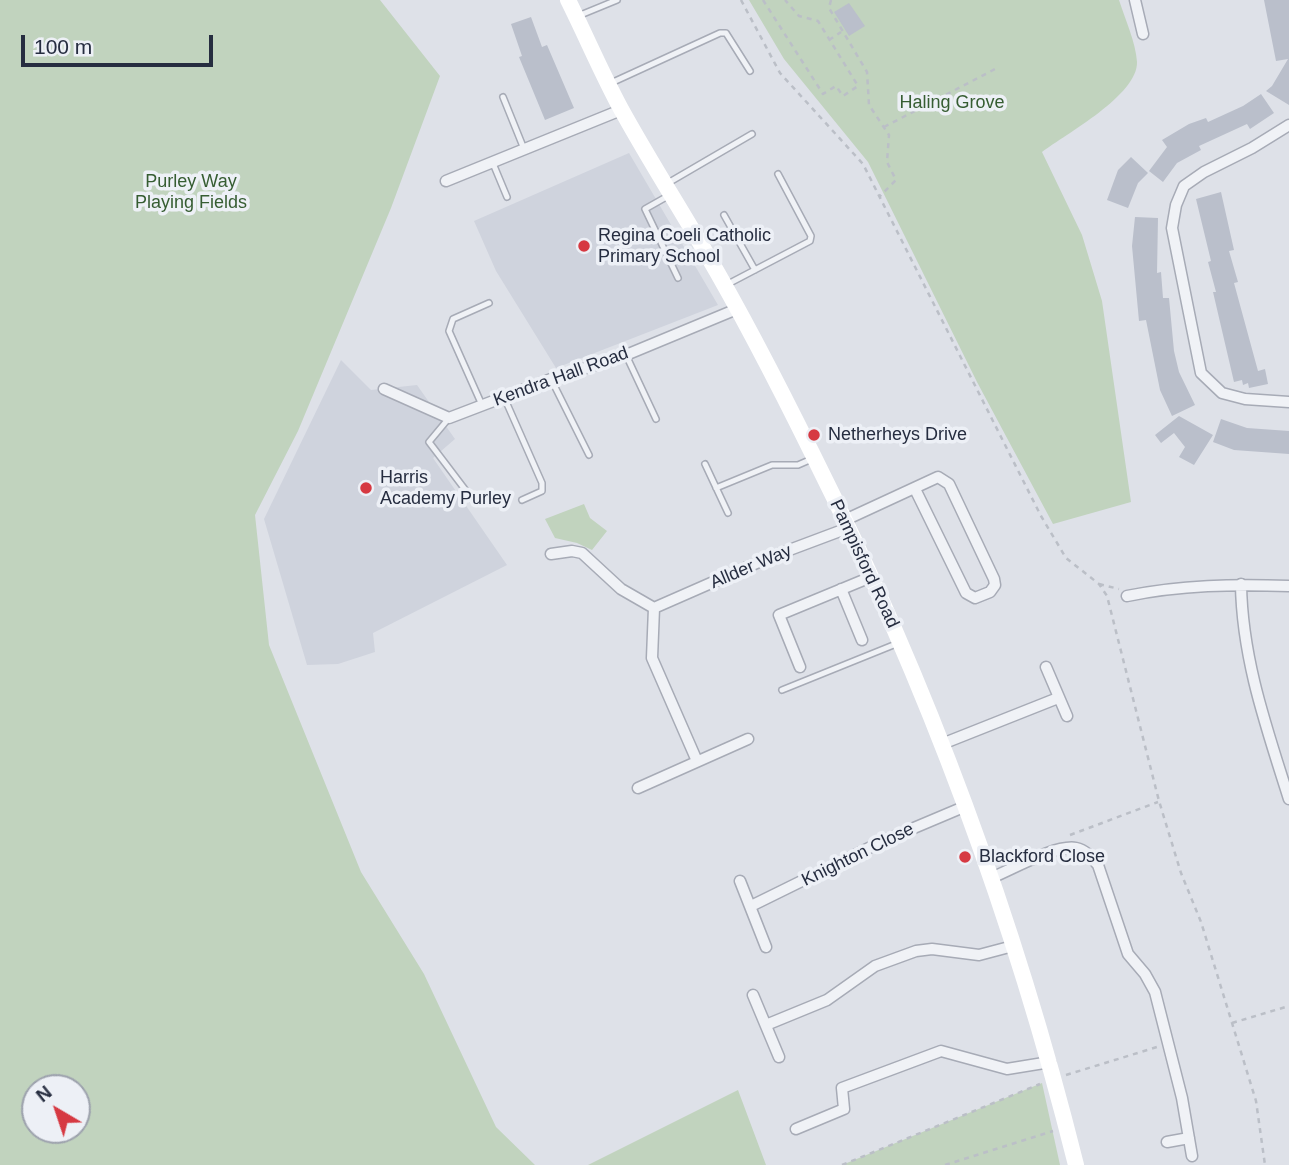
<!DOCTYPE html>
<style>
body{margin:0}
#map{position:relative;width:1289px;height:1165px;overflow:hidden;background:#dee1e8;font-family:Arial,sans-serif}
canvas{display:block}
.north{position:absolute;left:21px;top:1074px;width:70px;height:70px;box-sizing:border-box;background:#edf0f6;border:2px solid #9da2ad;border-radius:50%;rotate:321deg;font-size:19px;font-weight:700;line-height:28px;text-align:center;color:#262d40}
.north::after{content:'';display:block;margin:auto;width:24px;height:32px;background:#d63942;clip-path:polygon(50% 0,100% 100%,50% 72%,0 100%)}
.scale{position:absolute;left:21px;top:35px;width:192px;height:32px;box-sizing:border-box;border:4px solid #262d40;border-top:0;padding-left:9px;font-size:21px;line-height:24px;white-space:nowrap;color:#262d40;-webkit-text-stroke:5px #edf0f6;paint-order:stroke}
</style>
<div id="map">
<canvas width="1289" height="1165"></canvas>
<div class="north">N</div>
<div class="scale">100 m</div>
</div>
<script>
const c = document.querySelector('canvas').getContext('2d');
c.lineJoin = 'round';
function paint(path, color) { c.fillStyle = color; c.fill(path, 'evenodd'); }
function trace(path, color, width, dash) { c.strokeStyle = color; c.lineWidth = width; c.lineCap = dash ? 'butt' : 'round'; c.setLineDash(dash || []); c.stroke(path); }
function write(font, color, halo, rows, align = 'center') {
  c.font = font + ' Arial,sans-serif'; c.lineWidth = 7; c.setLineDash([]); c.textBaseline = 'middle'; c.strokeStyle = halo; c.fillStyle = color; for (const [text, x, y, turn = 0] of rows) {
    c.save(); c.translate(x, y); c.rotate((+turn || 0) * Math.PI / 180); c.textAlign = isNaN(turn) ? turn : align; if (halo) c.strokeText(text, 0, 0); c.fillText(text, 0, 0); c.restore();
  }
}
paint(new Path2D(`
 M 629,153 L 718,305 L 556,368 L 496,271 L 474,221 Z
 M 341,360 L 371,390 L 417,385 L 455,439 L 433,458 L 507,565 L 373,633 L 375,652 L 338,664 L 307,665 L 264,519 Z`), '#cfd3dd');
paint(new Path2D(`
 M 0,0 L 380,0 L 440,76 L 391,208 L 298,431 L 255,515 L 269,645 L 361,872 L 424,974 L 496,1127 L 535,1165 L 0,1165 ZM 35,1088 L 77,1088 L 77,1130 L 35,1130 Z
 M 749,0 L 1119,0 C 1125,19 1136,43 1137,62 C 1138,95 1066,134 1042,152 L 1082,235 L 1102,301 L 1131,502 L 1053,524 L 977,382 L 868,162 L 784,59 Z
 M 584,504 L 590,518 L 607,531 L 592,550 L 577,543 L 555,538 L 545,519 Z
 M 1042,1083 L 1060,1165 L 842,1165 Z
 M 738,1090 L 766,1165 L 588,1165 Z`), '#c1d3be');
paint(new Path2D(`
 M 1264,0 L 1289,0 L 1289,105 L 1266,91 L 1272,86 L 1288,59 L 1276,61 Z
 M 849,3 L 865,26 L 849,36 L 834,12 Z
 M 531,17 L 542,47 L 547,45 L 574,108 L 545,120 L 519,57 L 522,56 L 511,24 Z
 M 1261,94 L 1274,113 L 1250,129 L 1247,124 L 1199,146 L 1201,150 L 1177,163 L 1163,182 L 1149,171 L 1167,147 L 1162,140 L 1189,124 L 1206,118 L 1208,122 L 1243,106 Z
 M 1131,157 L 1148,173 L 1138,183 L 1128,208 L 1107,200 L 1118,170 Z
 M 1221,192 L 1234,250 L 1229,251 L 1238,282 L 1234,283 L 1258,371 L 1265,369 L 1268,384 L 1249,388 L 1248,383 L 1243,385 L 1242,380 L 1234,382 L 1213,292 L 1216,292 L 1208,262 L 1211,261 L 1196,199 Z
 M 1135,217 L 1158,218 L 1157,273 L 1161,272 L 1163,298 L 1169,298 L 1174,351 L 1179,372 L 1195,405 L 1172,416 L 1160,390 L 1146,320 L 1139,321 L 1132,246 Z
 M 1179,416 L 1213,435 L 1194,465 L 1179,457 L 1185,447 L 1174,433 L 1161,443 L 1155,435 Z
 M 1221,419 L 1247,428 L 1289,431 L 1289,454 L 1234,450 L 1213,442 Z`), '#babfcb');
const lane = new Path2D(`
 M 578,16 L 617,0
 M 611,83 L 720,33 L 726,33 L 750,71
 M 503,97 L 524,149
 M 492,161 L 507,197
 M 668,183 L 752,134
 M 668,196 L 645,209 L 678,278
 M 724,215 L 755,270
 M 728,284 L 810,241 L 811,236 L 778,174
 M 626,355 L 656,419
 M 551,379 L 589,455
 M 504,397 L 542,483 L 542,491 L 522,500
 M 482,405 L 449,331 L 453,319 L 489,303
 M 449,418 L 429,442 L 473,500
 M 705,464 L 728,513
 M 716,488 L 772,465 L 798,465 L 814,458
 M 782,690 L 896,644`);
const street = new Path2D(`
 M 1135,0 L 1143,34
 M 1289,125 L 1252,148 L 1204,172 L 1184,186 L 1176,205 L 1172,228 L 1201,373 L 1222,393 L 1245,399 L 1289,402
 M 446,181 L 621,110
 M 384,389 L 449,418 L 551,379 L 626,355 L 737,309
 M 845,520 L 938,477 L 949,484 L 994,579 L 995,585 L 990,592 L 975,598 L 966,593 L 915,489
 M 551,554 L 572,551 L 582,553 L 621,589 L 654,608
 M 1241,584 C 1242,659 1267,729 1289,799
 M 841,589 L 862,640
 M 1127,596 C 1181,585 1234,584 1289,586
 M 654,608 L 768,558 L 848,528
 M 654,608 L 652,658 L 697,761
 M 800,667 L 779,615 L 871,577
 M 1046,667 L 1067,716
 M 942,744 L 1058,698
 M 638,788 L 748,739
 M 991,878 C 1011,870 1056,844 1076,848 C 1086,850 1092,858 1098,865 L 1128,954 L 1145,974 L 1155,992 L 1182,1098 L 1192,1156
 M 740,881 L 766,947
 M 751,906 L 883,841 L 966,806
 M 753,995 L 779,1057
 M 766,1025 L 827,1000 L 875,966 L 916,951 L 932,949 L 979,955 L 1013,946
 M 796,1129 L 844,1109 L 842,1088 L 941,1051 L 1007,1069 L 1050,1062
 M 1167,1142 L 1189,1138`);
trace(lane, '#a7abb6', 8);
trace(street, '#a7abb6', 13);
trace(new Path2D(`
 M 741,0 L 780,73 L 863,164 L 1041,516 L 1066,558 L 1099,584 L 1107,596 L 1159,801 L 1181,873 L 1201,922 L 1256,1101 L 1265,1165
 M 763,0 L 823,94 L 836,86 L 843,96 L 858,86 L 818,21 L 799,16 L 785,0
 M 831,0 L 829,8 L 867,72 L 869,105 L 889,135 L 887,162 L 896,180 L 880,196
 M 829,40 L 841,32
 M 884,127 L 999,67
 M 1099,584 L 1119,589
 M 1070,835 L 1158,802
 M 1232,1023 L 1289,1006
 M 1066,1075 L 1157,1047
 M 842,1165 L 1040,1084
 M 945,1165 L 1053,1131`), '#bbbfc7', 2.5, [5, 5]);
trace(lane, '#f0f2f6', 5);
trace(street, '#f0f2f6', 10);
trace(new Path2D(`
 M 568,0 C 586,36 602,74 621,109 C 648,158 678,205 706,253 C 745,319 780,388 814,457 C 927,683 1015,920 1076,1165`), '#fff', 16);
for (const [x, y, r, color] of [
 [584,246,7,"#d63942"],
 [814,435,7,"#d63942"],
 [366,488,7,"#d63942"],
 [965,857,7,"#d63942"]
]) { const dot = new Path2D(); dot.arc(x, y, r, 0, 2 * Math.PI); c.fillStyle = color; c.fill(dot); trace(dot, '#edf0f6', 2.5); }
write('18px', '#365d32', '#edf0f6', [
 ["Haling Grove",952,103],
 ["Purley Way",191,182],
 ["Playing Fields",191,203]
]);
write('18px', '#262d40', '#edf0f6', [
 ["Regina Coeli Catholic",598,236],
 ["Primary School",598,257],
 ["Netherheys Drive",828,435],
 ["Harris",380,478],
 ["Academy Purley",380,499],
 ["Blackford Close",979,857]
], 'left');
write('18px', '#262d40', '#edf0f6', [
 ["Kendra Hall Road",561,377,-20],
 ["Pampisford Road",864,564,65],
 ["Allder Way",751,567,-23],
 ["Knighton Close",858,855,-26]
]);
</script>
